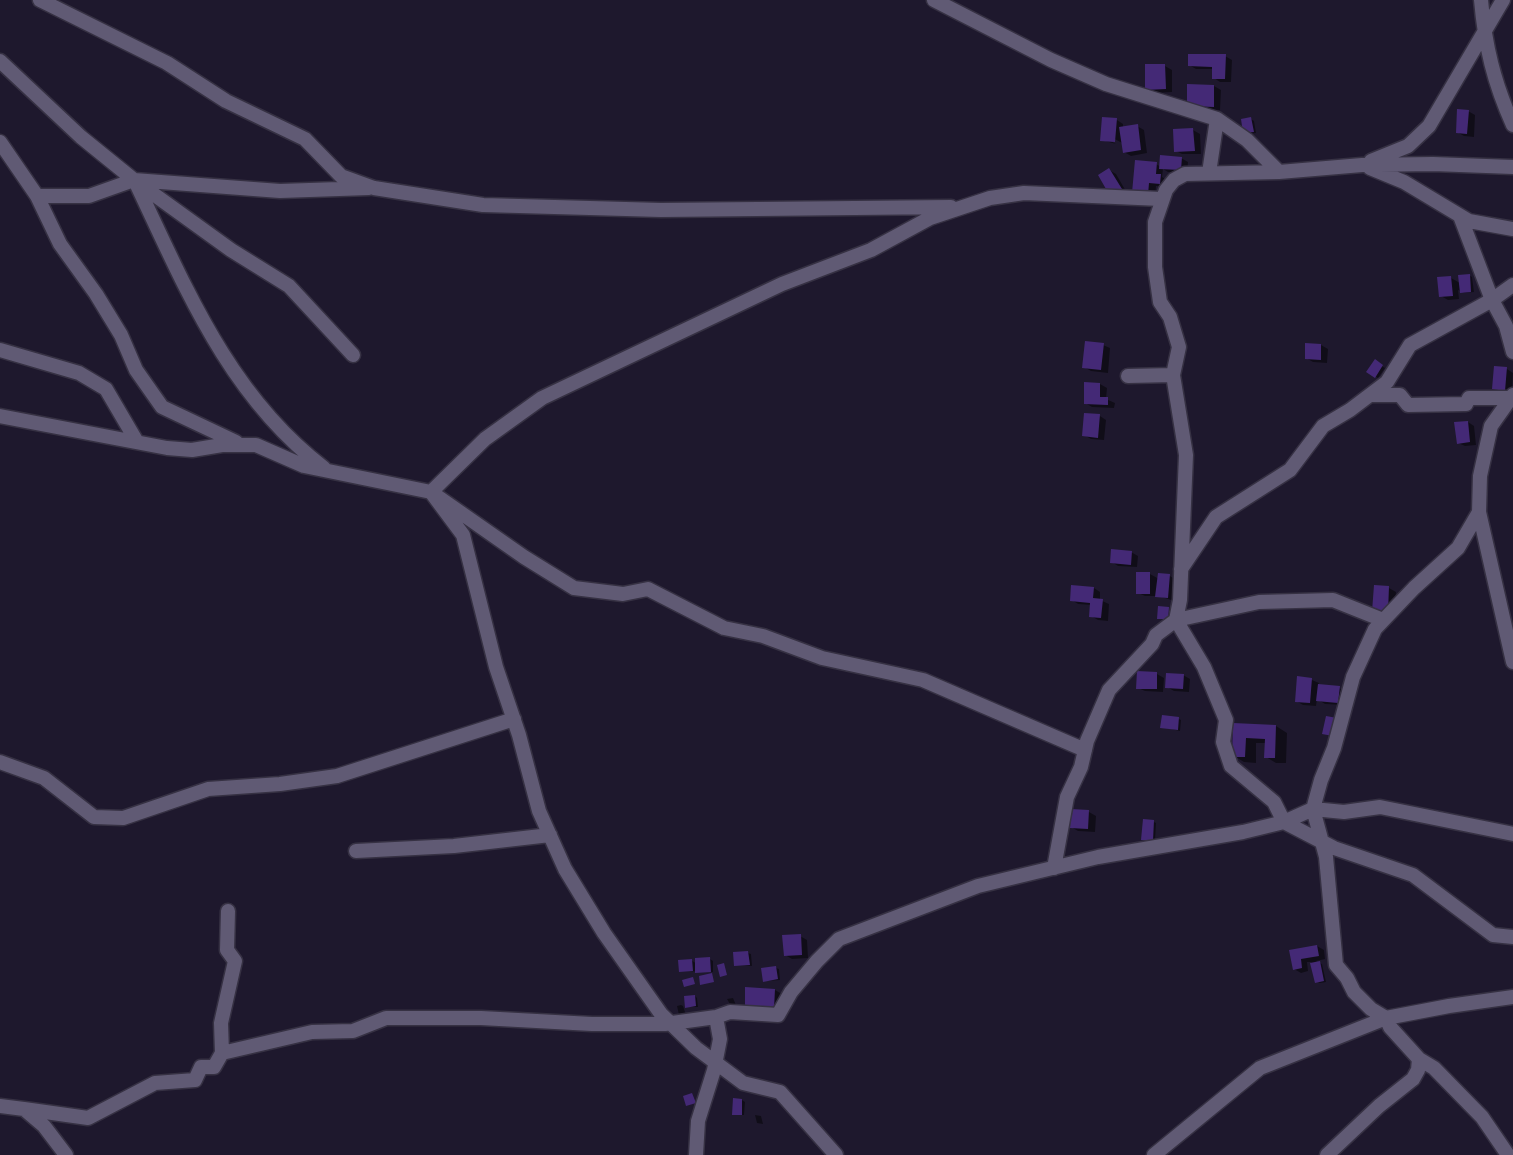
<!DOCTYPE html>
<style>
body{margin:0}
canvas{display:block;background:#1e182d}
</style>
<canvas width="1513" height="1155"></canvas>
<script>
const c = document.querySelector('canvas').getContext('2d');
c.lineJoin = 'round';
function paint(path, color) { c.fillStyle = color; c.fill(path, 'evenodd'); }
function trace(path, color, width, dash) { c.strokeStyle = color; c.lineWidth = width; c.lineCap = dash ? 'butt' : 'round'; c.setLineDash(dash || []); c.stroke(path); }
paint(new Path2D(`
 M 1225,56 L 1232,60 L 1231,82 L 1220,82 L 1214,78 L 1214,69 L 1196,69 L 1189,65 Z
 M 1165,66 L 1172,70 L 1172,92 L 1154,93 L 1147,89 Z
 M 1214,86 L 1221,90 L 1220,110 L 1195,109 Z
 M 1468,111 L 1475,115 L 1474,137 L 1464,136 L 1457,132 Z
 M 1251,119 L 1254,121 L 1256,133 L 1247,134 Z
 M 1117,120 L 1123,124 L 1123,128 L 1137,126 L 1144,130 L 1147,153 L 1131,156 L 1124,152 L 1124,144 L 1109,136 L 1107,139 L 1116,144 L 1102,140 Z
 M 1193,130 L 1200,134 L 1201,154 L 1182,154 L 1176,151 Z
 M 1181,158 L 1188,162 L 1187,173 L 1168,172 L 1163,169 L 1162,177 L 1167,180 L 1167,187 L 1156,186 L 1155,198 L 1140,196 L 1156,164 L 1161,167 Z
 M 1109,170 L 1116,174 L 1127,193 L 1118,199 Z
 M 1469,275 L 1472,277 L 1474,292 L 1464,293 L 1458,290 L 1459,299 L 1448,300 L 1441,296 L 1451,278 L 1460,283 Z
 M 1103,345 L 1110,348 L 1108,373 L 1091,371 L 1084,367 Z
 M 1321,345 L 1328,349 L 1327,363 L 1313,362 L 1306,358 Z
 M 1375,362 L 1385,368 L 1378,378 L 1368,372 Z
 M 1507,369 L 1513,373 L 1512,393 L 1500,392 L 1494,388 Z
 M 1100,384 L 1107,388 L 1106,399 L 1115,403 L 1114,408 L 1092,407 L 1085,403 Z
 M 1100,416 L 1106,420 L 1104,440 L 1091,439 L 1084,435 Z
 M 1468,422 L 1474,426 L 1476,445 L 1465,446 L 1458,443 Z
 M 1131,552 L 1138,556 L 1137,567 L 1118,566 L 1112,562 Z
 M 1150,574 L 1159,579 L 1170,576 L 1176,580 L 1174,601 L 1159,596 L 1145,596 L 1138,593 Z
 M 1094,588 L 1100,592 L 1100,600 L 1109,604 L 1108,621 L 1098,620 L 1091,616 L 1092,605 L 1078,604 L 1072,600 Z
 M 1389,588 L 1396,592 L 1394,616 L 1381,615 Z
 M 1157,674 L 1164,678 L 1163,692 L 1145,691 L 1138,688 Z
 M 1183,675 L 1190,679 L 1189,692 L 1174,691 L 1167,687 Z
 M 1312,680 L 1319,683 L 1318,686 L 1339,688 L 1346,692 L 1345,705 L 1325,704 L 1317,699 L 1316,706 L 1303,705 L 1296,701 Z
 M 1179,719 L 1181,720 L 1180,731 L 1162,727 Z
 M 1235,725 L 1276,726 L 1287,733 L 1286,763 L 1276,763 L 1266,757 L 1266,743 L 1256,743 L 1256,763 L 1244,762 L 1234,756 Z
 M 1073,811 L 1089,812 L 1096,816 L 1095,832 L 1078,831 L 1071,827 Z
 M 1154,822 L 1156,823 L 1155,841 L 1146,841 L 1143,839 Z
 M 800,936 L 807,940 L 808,958 L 792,959 L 785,955 Z
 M 1317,946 L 1324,950 L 1325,959 L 1316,961 L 1322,964 L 1326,982 L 1320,983 L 1317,982 L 1311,962 L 1307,962 L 1308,971 L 1301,973 L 1294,969 L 1291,951 Z
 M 748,953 L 751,954 L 752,966 L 735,965 Z
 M 710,959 L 713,961 L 713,972 L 681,971 L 691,960 L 697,964 Z
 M 776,968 L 779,969 L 780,980 L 765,981 Z
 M 775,990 L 782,994 L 781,1012 L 753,1011 Z
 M 695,996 L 697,998 L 698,1007 L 687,1007 Z
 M 733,998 L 736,1005 L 731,1006 L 727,999 Z
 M 681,1005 L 683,1006 L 686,1015 L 679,1015 L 677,1006 Z
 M 742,1100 L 745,1102 L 744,1115 L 737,1115 L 734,1114 Z
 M 755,1115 L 761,1116 L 763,1124 L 757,1123 Z`), '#0007');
paint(new Path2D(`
 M 1188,54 L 1226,54 L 1225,79 L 1212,79 L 1212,67 L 1188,66 Z
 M 1145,64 L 1165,64 L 1166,89 L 1145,90 Z
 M 1187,84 L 1214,85 L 1214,107 L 1187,106 Z
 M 1457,109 L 1469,110 L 1467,134 L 1456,133 Z
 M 1102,117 L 1117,118 L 1115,142 L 1100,141 Z
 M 1251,117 L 1254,132 L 1243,133 L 1241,119 Z
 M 1138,124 L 1141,150 L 1123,153 L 1119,127 Z
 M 1193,128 L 1195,151 L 1174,152 L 1173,129 Z
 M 1160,155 L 1182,157 L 1181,170 L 1159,169 Z
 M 1135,160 L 1157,162 L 1156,174 L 1161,174 L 1160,184 L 1149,183 L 1148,195 L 1132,193 Z
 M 1109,168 L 1122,189 L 1110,196 L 1098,175 Z
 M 1470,274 L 1471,292 L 1460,293 L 1458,275 Z
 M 1451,276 L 1453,296 L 1439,297 L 1437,277 Z
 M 1085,341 L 1104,343 L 1101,370 L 1082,368 Z
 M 1305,343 L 1321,344 L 1321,360 L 1305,359 Z
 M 1375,359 L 1383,365 L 1375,378 L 1366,372 Z
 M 1494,366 L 1507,367 L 1505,391 L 1492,389 Z
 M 1084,382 L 1100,383 L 1100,397 L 1108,397 L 1108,405 L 1084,404 Z
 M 1084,413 L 1100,414 L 1098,438 L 1082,436 Z
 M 1468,421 L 1470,442 L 1457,444 L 1454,422 Z
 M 1111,549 L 1132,551 L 1131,565 L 1110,563 Z
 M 1136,572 L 1150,572 L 1150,594 L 1136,594 Z
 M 1158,573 L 1170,574 L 1168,598 L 1155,597 Z
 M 1071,585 L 1094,587 L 1093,598 L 1103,599 L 1101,618 L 1089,617 L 1090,603 L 1070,601 Z
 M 1374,585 L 1389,586 L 1388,613 L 1372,612 Z
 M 1158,606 L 1169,607 L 1168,619 L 1157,619 Z
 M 1137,671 L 1157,672 L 1157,689 L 1136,689 Z
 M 1166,673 L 1184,674 L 1183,689 L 1165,688 Z
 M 1297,676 L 1312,678 L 1310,703 L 1295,702 Z
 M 1318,684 L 1340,686 L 1338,703 L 1316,701 Z
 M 1162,715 L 1179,717 L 1178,730 L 1160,728 Z
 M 1326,716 L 1337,718 L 1333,736 L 1322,734 Z
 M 1233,723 L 1276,725 L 1275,758 L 1264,758 L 1265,739 L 1246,738 L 1245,757 L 1232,757 Z
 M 1071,809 L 1089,810 L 1088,829 L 1070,828 Z
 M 1143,819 L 1154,820 L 1153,841 L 1141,840 Z
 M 801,934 L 802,955 L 784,956 L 782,935 Z
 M 1317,945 L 1319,956 L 1301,959 L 1302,968 L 1293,970 L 1289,950 Z
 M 748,951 L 750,965 L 734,966 L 733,952 Z
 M 710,957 L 711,972 L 695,973 L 695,958 Z
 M 692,959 L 693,971 L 679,972 L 678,960 Z
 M 1320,961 L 1324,981 L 1315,983 L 1310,963 Z
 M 724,963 L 727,975 L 720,977 L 717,965 Z
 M 776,966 L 778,979 L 763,982 L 761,968 Z
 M 712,973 L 714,982 L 700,985 L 699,976 Z
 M 693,977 L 695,984 L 684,987 L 682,980 Z
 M 745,987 L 775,989 L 774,1009 L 745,1008 Z
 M 695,995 L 696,1006 L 685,1008 L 684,996 Z
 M 692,1093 L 696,1103 L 686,1106 L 683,1096 Z
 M 733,1098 L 742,1099 L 742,1115 L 732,1115 Z`), '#442976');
const street = new Path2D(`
 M 40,0 L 167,63 L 226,101 L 305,139 L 341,176 L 374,188 L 483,205 L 661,210 L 951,207
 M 934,0 L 1051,60 L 1106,84 L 1217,119 L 1247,140 L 1279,172
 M 1481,0 C 1485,46 1494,83 1513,125
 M 0,61 L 81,137 L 134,180 L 231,250 L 289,286 L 353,355
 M 0,142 L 37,196 L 60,244 L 96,294 L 121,335 L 136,370 L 162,407 L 236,442
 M 1371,161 L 1408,146 L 1429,126 L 1503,0
 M 1513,167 L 1433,164 L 1362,165 L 1279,172 L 1185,174 L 1174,180 L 1166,190 L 1155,222 L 1155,267 L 1160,302 L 1170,317 L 1179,347 L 1173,375 L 1186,455 L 1180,600 L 1176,620 L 1204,667 L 1226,720 L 1223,742 L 1231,766 L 1274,802 L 1284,822 L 1334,848 L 1413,875 L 1493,935 L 1513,937
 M 1370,168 L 1404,182 L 1469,221 L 1513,229
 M 1209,173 L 1217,119
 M 135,181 C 185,286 228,395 324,468
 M 37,196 L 89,196 L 134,180 L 280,191 L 369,188
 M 1513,285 L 1492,300 L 1506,326 L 1513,352
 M 0,350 L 79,373 L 106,389 L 137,442
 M 1128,376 L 1173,375
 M 1370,395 L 1400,395 L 1408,405 L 1466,404 L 1469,398 L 1512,398
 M 0,416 L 167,448 L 192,450 L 222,445 L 256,445 L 304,466 L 431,492 L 463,535 L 496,667 L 519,735 L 539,811 L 565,869 L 604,933 L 661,1014 L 696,1048 L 743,1083 L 780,1092 L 836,1155
 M 1479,512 L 1513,662
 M 1181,569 L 1216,517 L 1290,470 L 1323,426 L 1350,410 L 1387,382 L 1410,345 L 1492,300 L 1460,216
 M 1085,750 L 923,680 L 822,658 L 763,636 L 724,628 L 648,589 L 623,594 L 574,588 L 524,557 L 431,492 L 485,439 L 542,398 L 782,284 L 871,250 L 930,218 L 990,198 L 1024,193 L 1161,199
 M 0,762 L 44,778 L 94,817 L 123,818 L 208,789 L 280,784 L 337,776 L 514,719
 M 356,851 L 454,846 L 550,835
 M 1054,868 L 1067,797 L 1081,767 L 1087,741 L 1109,690 L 1152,644 L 1156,635 L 1176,620 L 1259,602 L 1333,600 L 1383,620
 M 716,1017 L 730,1012 L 778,1015 L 791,992 L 817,961 L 839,939 L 978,886 L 1098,857 L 1243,832 L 1284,822 L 1313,809 L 1344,812 L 1380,807 L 1513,834
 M 222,1053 L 221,1023 L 235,961 L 227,950 L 228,911
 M 0,1106 L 24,1109 L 44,1126 L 66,1155
 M 24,1109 L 88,1118 L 155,1083 L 195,1080 L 201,1067 L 214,1067 L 222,1053 L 312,1032 L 353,1031 L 386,1018 L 481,1018 L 592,1024 L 665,1024 L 716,1017 L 720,1039 L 714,1070 L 698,1121 L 696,1155
 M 1154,1155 L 1260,1068 L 1386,1018 L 1449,1006 L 1513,997
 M 1327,1155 L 1379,1106 L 1413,1079 L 1418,1070 L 1419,1059
 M 1508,1155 L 1482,1117 L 1434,1068 L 1419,1059 L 1390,1027 L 1386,1018 L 1371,1009 L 1354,992 L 1347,978 L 1336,965 L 1326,857 L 1313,809 L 1321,780 L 1334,748 L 1353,677 L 1375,629 L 1414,588 L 1458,548 L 1479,512 L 1480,476 L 1491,426 L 1513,395`);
trace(street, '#363143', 17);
trace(street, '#605a74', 14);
</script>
